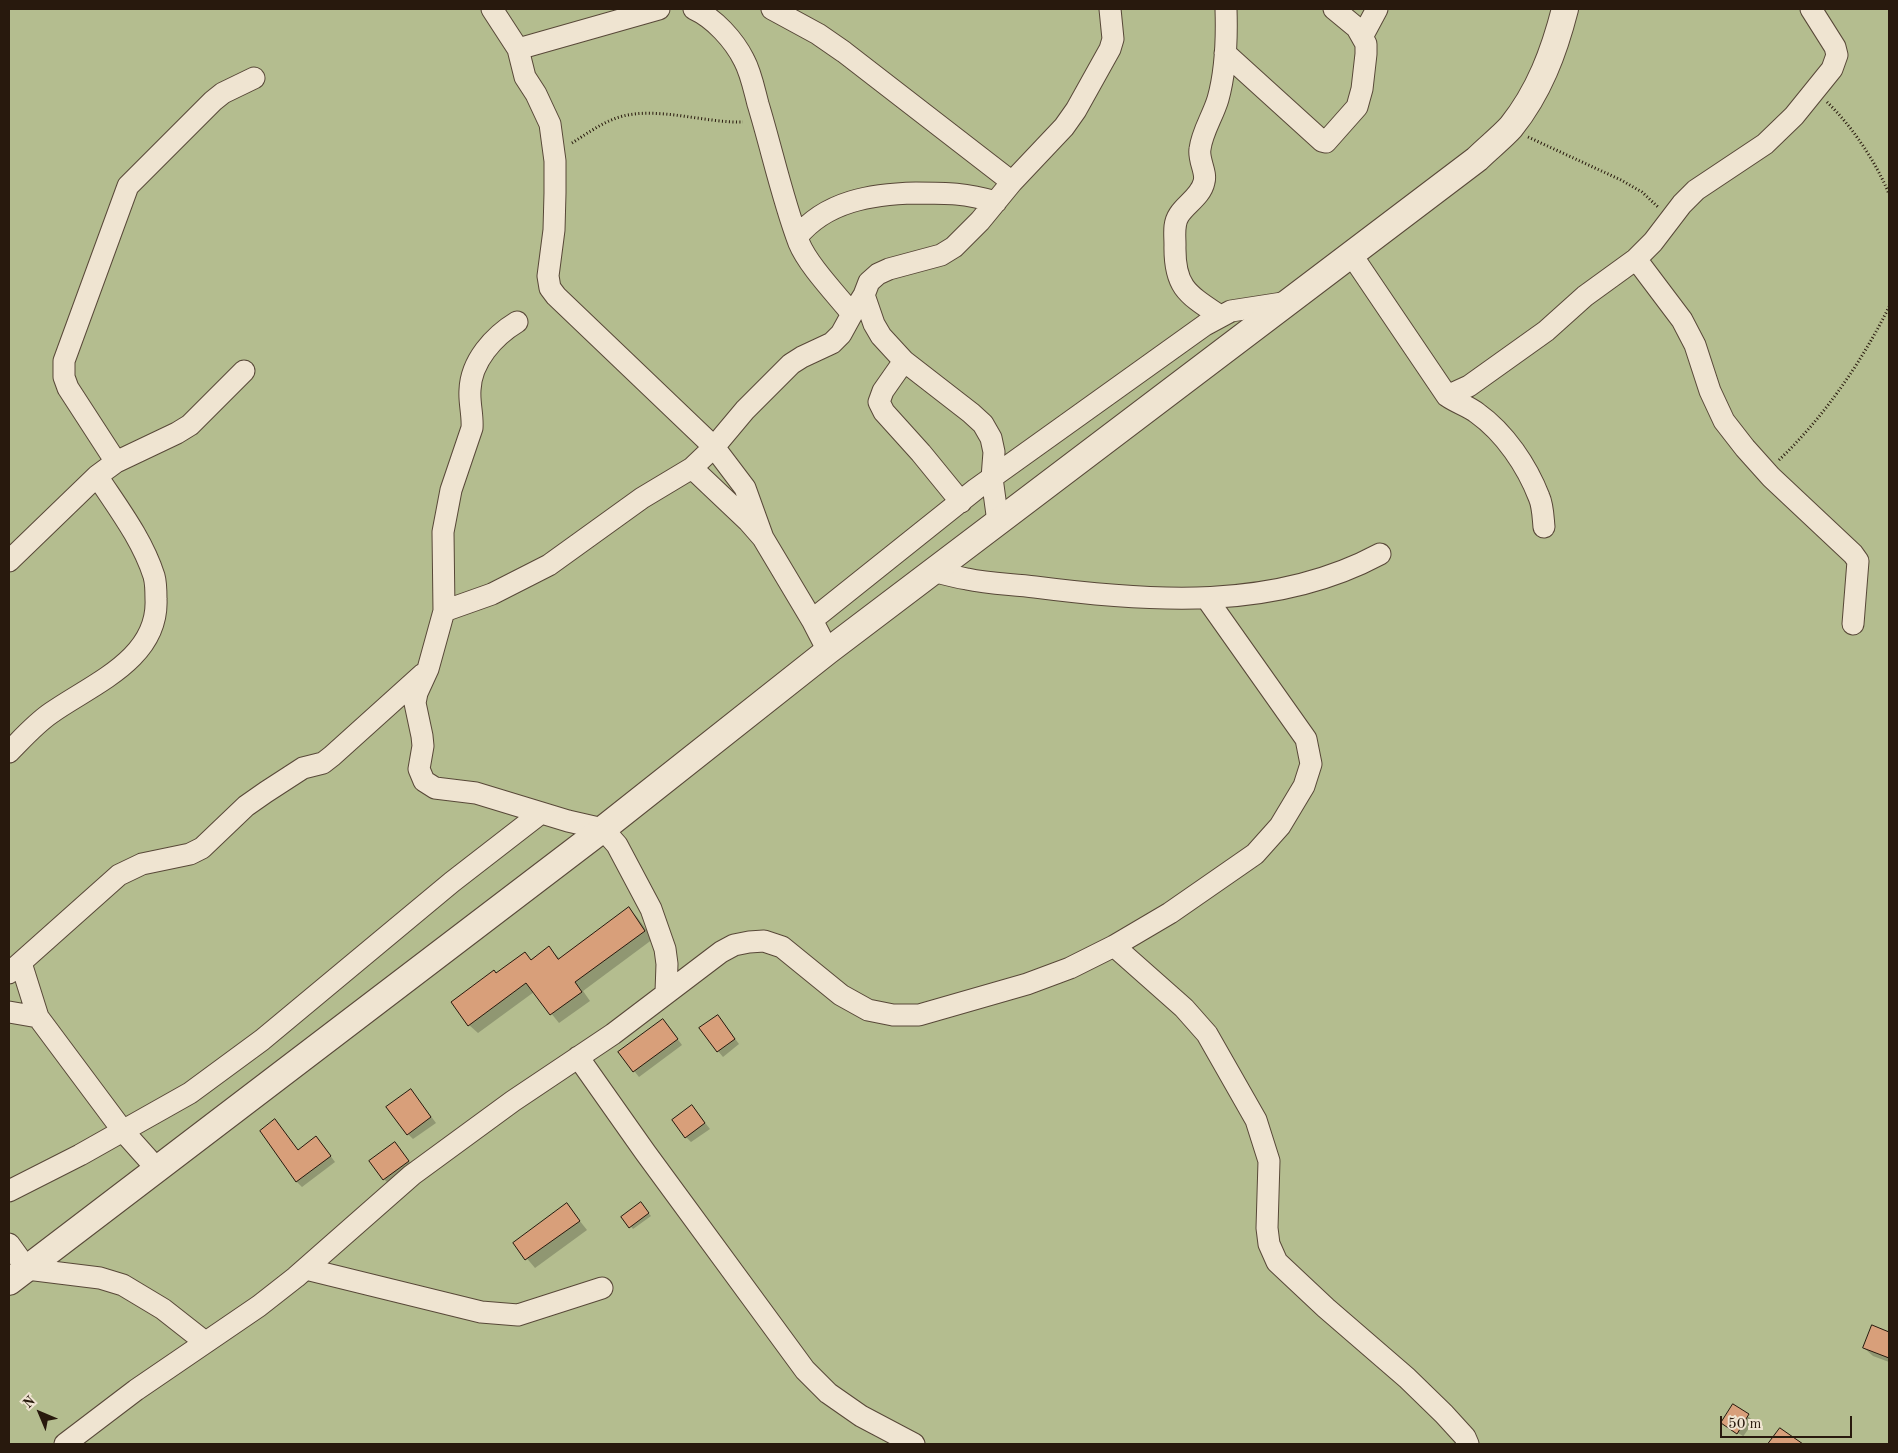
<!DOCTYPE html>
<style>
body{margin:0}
#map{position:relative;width:1898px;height:1453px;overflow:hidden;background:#e6d5b8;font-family:"Old Standard TT",serif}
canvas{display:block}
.frame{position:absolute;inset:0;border:10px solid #28190d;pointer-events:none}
.north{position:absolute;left:15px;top:1388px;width:50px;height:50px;-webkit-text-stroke:4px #efe4d1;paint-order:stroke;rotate:315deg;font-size:14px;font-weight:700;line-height:20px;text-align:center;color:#28190d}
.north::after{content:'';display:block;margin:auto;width:18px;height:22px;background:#28190d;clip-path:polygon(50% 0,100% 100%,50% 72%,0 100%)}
.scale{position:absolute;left:1720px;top:1416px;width:132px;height:22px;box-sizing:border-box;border:2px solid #28190d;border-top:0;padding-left:6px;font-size:15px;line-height:18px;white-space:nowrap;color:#28190d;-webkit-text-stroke:4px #efe4d1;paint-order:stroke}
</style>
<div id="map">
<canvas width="1898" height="1453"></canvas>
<div class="frame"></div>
<div class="north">N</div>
<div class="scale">50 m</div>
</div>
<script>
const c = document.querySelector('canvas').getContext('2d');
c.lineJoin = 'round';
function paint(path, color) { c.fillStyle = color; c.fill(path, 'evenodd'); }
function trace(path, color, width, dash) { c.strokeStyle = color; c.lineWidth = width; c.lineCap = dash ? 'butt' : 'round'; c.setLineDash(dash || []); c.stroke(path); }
paint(new Path2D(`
 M 9,9 L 1889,9 L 1889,1444 L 9,1444 Z`), '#b4bd8f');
paint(new Path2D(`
 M 629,909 L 637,917 L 653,939 L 583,991 L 590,1001 L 559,1023 L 534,992 L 478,1033 L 469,1025 L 496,974 L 532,961 L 549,948 L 560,959 Z
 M 718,1016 L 739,1044 L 723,1057 L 718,1051 Z
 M 668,1026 L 682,1045 L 639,1077 L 620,1053 Z
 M 411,1090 L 436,1123 L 413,1139 L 408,1134 Z
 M 692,1106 L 710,1129 L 691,1142 L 686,1137 Z
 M 275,1121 L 298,1151 L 321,1143 L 335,1162 L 302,1187 L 296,1181 Z
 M 395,1144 L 413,1166 L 389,1184 L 384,1179 Z
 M 567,1205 L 587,1230 L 535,1268 L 514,1243 Z
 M 643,1206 L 651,1216 L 633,1229 L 623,1217 Z
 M 1873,1327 L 1889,1333 L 1889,1362 L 1873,1356 L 1864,1348 Z
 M 1734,1406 L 1754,1421 L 1742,1438 L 1743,1436 L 1722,1423 Z`), '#0003');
const building = new Path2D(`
 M 629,907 L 645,931 L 575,982 L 582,992 L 550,1015 L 526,983 L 468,1026 L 451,1002 L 494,970 L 496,973 L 525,952 L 531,960 L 549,946 L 558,959 Z
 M 718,1015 L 735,1039 L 717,1052 L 699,1028 Z
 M 663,1019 L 678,1039 L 633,1072 L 618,1052 Z
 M 411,1089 L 431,1117 L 407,1135 L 386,1107 Z
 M 692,1105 L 705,1123 L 685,1138 L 672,1120 Z
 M 275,1119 L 298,1150 L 316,1136 L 331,1156 L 296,1182 L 260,1131 Z
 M 395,1142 L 409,1161 L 383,1180 L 369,1161 Z
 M 641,1202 L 649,1213 L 629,1228 L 621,1217 Z
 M 567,1203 L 580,1221 L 525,1260 L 513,1243 Z
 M 1872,1325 L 1889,1332 L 1889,1358 L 1863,1348 Z
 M 1733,1404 L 1749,1414 L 1737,1434 L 1721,1423 Z
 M 1780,1428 L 1803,1444 L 1768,1444 Z`);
paint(building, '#d89f7a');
trace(building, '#28190d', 1);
const minor = new Path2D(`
 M 492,9 L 518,49 L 525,77 L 536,94 L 550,124 L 555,161 L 555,193 L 554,230 L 548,276 L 550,288 L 556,296 L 714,447 L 745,488 L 763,538
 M 694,9 C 714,18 734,40 744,60 C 751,73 754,89 758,104 C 772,150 782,198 799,243 C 808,265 836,294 852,314
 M 772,9 L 818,34 L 844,52 L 1012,182
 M 1362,37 L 1377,9
 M 518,49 L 659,9
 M 1225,53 L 1322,141 L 1326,142 L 1357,107 L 1362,89 L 1366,54 L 1366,44 L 1357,28 L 1334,9
 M 797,237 C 826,201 872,194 916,193 C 948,193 965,193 996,202
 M 1351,254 L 1447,396 C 1457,403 1468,406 1477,413 C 1505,433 1527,466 1539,497 C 1543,506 1543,517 1544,527
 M 1636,259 L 1682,320 L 1695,345 L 1710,391 L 1724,421 L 1745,448 L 1771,477 L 1853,554 L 1858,561 L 1853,624
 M 864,295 L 874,324 L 881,336 L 904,361 L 971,413 L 983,424 L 991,438 L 994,452 L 992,478 L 998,522
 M 1220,316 C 1187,294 1174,287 1175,245 C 1175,234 1173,224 1179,215 C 1186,204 1201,196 1204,182 C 1207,172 1198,160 1200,149 C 1202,132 1213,116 1218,99 C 1226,70 1227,39 1226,9
 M 517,322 C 494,336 471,361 470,390 C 469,403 473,415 472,428 L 451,490 L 443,532 L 444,611 L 428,669 L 417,693 L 415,703 L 422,736 L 423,746 L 419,769 L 424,781 L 435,788 L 476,793 L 568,821 L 603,829 L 617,845 L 651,909 L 665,949 L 667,964 L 666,992
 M 904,361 L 883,391 L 879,402 L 884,412 L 921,453 L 961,502
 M 1447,396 L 1469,386 L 1546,331 L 1585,296 L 1636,259 L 1653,242 L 1682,204 L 1696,190 L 1765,144 L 1794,116 L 1832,69 L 1837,55 L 1835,47 L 1811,9
 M 116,462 L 68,388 L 64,377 L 64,361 L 128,186 L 213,101 L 223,93 L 254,78
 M 692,468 L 749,522 L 763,538 L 812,620 L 828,651
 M 9,561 L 97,476 L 116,462 L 177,433 L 190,425 L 244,371
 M 933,571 C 944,574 955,577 967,579 C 989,584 1012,584 1035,587 C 1150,602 1274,611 1380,554
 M 444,611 L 492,594 L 549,565 L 642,498 L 692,468 L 714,447 L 745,410 L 791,364 L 802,357 L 832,343 L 841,334 L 852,314 L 864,295 L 869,282 L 878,274 L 889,269 L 941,255 L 954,247 L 980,221 L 1012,182 L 1064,127 L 1076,110 L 1110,49 L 1113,39 L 1110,9
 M 812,620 L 976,489 L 1205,325 L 1231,311 L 1289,302
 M 9,752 C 22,739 35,724 51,713 C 92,684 159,659 156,599 C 156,591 156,583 154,576 C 142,539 118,508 97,476
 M 1114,946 L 1184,1008 L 1207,1034 L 1256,1120 L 1269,1161 L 1267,1228 L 1269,1244 L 1277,1262 L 1326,1308 L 1407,1378 L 1444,1414 L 1465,1437 L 1468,1444
 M 21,963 L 38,1017 L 123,1131 L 157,1169
 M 9,973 L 119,875 L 142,864 L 190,854 L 202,848 L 246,806 L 266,792 L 303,768 L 323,763 L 332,756 L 423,674
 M 9,1012 L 38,1017
 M 578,1057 L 645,1152 L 805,1370 L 828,1393 L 861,1416 L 914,1444
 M 9,1191 L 80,1155 L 190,1093 L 262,1040 L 452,882 L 541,813
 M 9,1244 L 27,1269 L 100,1278 L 123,1285 L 163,1309 L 205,1342
 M 306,1269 L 481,1312 L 518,1315 L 602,1288
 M 65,1444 L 136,1390 L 259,1306 L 296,1277 L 412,1175 L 513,1101 L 613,1034 L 721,952 L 734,945 L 749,942 L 764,941 L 782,947 L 841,995 L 868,1010 L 893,1015 L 919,1015 L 1027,984 L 1070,968 L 1114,946 L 1170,913 L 1255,854 L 1280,826 L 1304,786 L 1311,764 L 1306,739 L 1207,599`);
const tertiary = new Path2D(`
 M 9,1282 L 603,829 L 828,651 L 1477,159 C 1488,148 1501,138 1511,127 C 1539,92 1554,52 1565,9`);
trace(minor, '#584838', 23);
trace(tertiary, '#584838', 28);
trace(new Path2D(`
 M 1827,102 C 1852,126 1876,162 1889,194
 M 1528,137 L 1621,180 L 1642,192 L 1658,207
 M 572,143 C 588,133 604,121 623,116 C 660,107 705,123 743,122
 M 1779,460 C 1824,417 1861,363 1889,307`), '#28190d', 3, [1, 2.5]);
trace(minor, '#efe4d1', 21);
trace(tertiary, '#efe4d1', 26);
</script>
